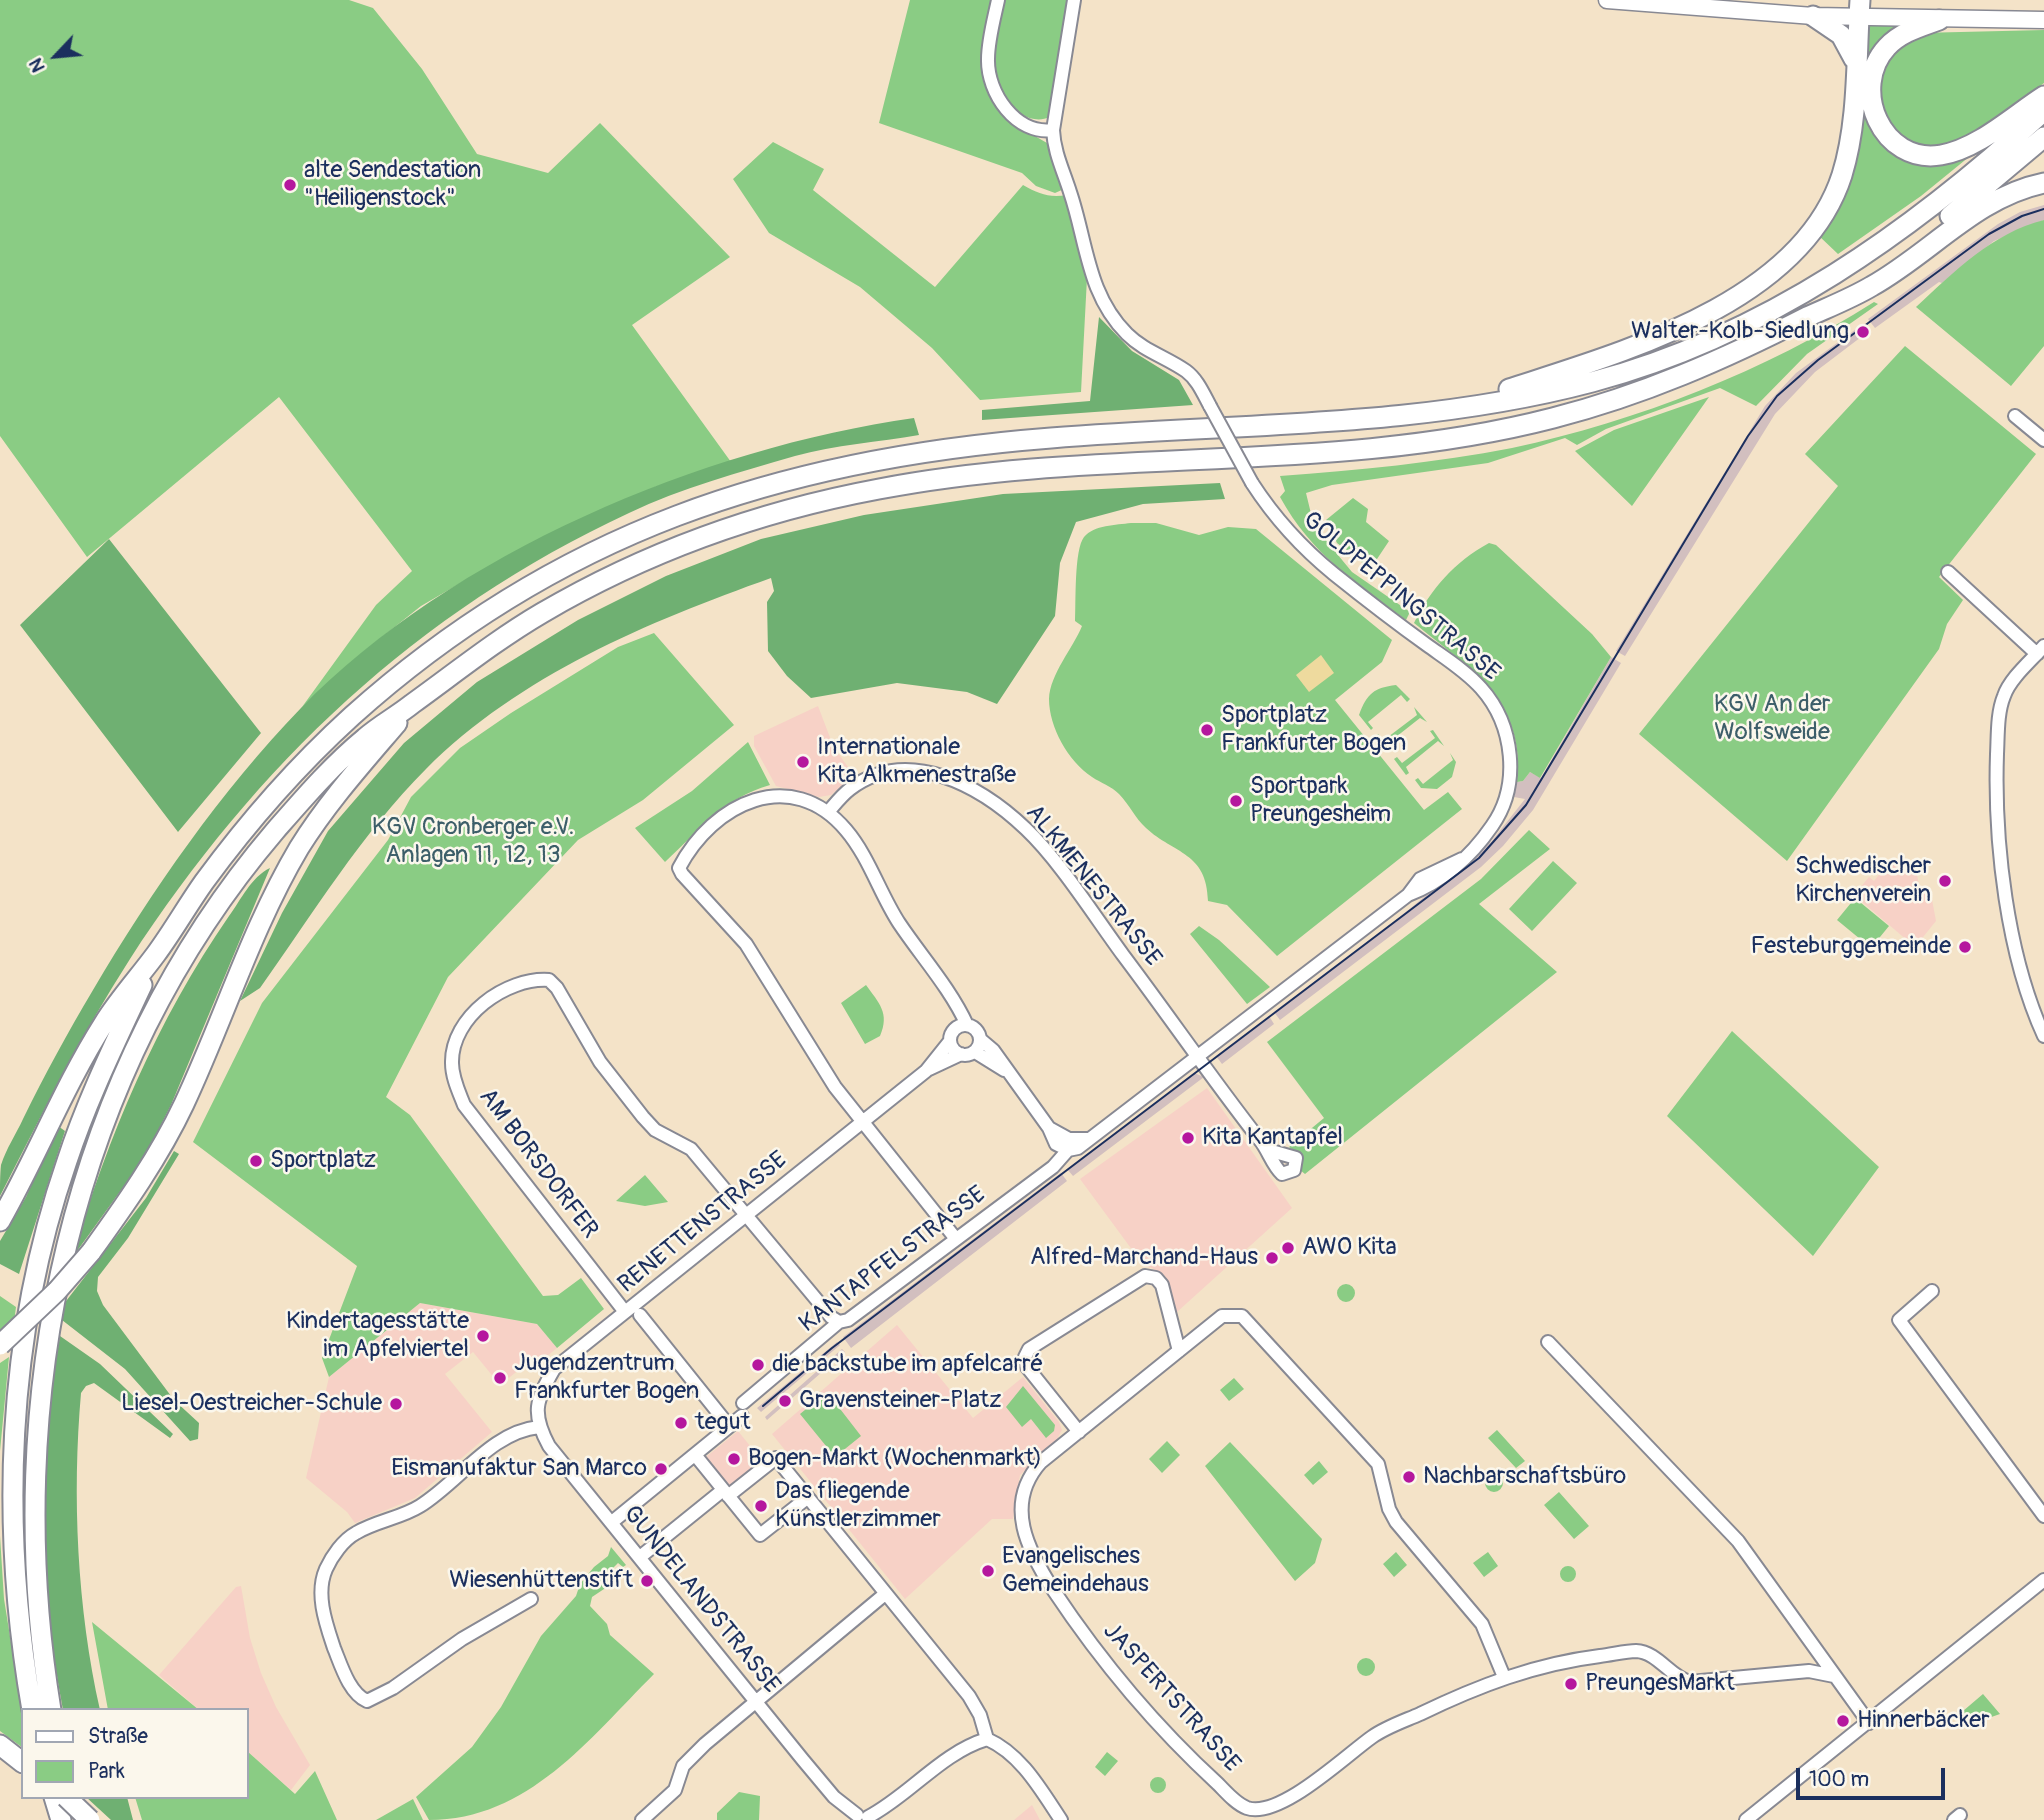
<!DOCTYPE html>
<meta charset="utf-8">
<style>
body{margin:0}
#map{position:relative;width:2044px;height:1820px;overflow:hidden;background:#f4e3c8;font-family:Pangolin,sans-serif}
canvas{display:block}
.legend{position:absolute;left:21px;top:1708px;width:228px;height:91px;box-sizing:border-box;background:#fbf7ec;border:2px solid #a1a7b3;margin:0;padding:9px 12px;list-style:none;font-size:21px;color:#1b2f5e}
.legend li{display:flex;align-items:center;gap:14px;height:35px}
.legend b{width:35px;border:2px solid #a1a7b3}
.north{position:absolute;left:21px;top:21px;width:70px;height:70px;-webkit-text-stroke:5px #fbf7ec;paint-order:stroke;rotate:244deg;font-size:19px;font-weight:700;line-height:28px;text-align:center;color:#1b2f5e}
.north::after{content:'';display:block;margin:auto;width:24px;height:32px;background:#1b2f5e;clip-path:polygon(50% 0,100% 100%,50% 72%,0 100%)}
.scale{position:absolute;left:1796px;top:1768px;width:149px;height:32px;box-sizing:border-box;border:4px solid #1b2f5e;border-top:0;padding-left:9px;font-size:21px;line-height:24px;white-space:nowrap;color:#1b2f5e;-webkit-text-stroke:5px #fbf7ec;paint-order:stroke}
</style>
<div id="map">
<canvas width="2044" height="1820"></canvas>
<ul class="legend">
<li><b style="height:9px;background:#fff"></b>Straße</li>
<li><b style="height:19px;background:#8acc84"></b>Park</li>
</ul>
<div class="north">N</div>
<div class="scale">100 m</div>
</div>
<script>
const c = document.querySelector('canvas').getContext('2d');
c.lineJoin = 'round';
function paint(path, color) { c.fillStyle = color; c.fill(path, 'evenodd'); }
function trace(path, color, width, dash) { c.strokeStyle = color; c.lineWidth = width; c.lineCap = dash ? 'butt' : 'round'; c.setLineDash(dash || []); c.stroke(path); }
function write(font, color, halo, rows, align = 'center') {
  c.font = font + ' Pangolin,sans-serif'; c.lineWidth = 5; c.setLineDash([]); c.textBaseline = 'middle'; c.strokeStyle = halo; c.fillStyle = color; for (const [text, x, y, turn = 0] of rows) {
    c.save(); c.translate(x, y); c.rotate((+turn || 0) * Math.PI / 180); c.textAlign = isNaN(turn) ? turn : align; if (halo) c.strokeText(text, 0, 0); c.fillText(text, 0, 0); c.restore();
  }
}
paint(new Path2D(`
 M 818,706 L 834,748 L 854,775 L 831,795 L 819,797 L 776,786 L 754,746 L 754,736 Z
 M 1896,863 L 1897,868 L 1915,865 L 1920,890 L 1930,889 L 1936,921 L 1915,947 L 1854,895 L 1869,877 L 1874,881 L 1884,868 Z
 M 1207,1088 L 1292,1208 L 1177,1312 L 1166,1277 L 1152,1268 L 1144,1266 L 1080,1179 Z
 M 420,1303 L 537,1324 L 557,1348 L 535,1366 L 530,1361 L 500,1385 L 473,1352 L 445,1374 L 492,1432 L 415,1498 L 355,1523 L 347,1512 L 306,1478 L 329,1377 Z
 M 897,1325 L 973,1418 L 1023,1377 L 1059,1422 L 1062,1430 L 1056,1441 L 1020,1475 L 1013,1519 L 992,1519 L 905,1599 L 772,1434 Z
 M 738,1431 L 763,1462 L 730,1488 L 706,1457 Z
 M 241,1586 L 250,1638 L 261,1673 L 276,1707 L 310,1765 L 291,1790 L 247,1751 L 247,1710 L 199,1710 L 159,1675 L 236,1587 Z
 M 1032,1805 L 1040,1820 L 1014,1820 Z`), '#f7d1c6');
paint(new Path2D(`
 M 2044,205 L 2044,220 L 1994,241 L 1942,283 L 1939,282 L 1875,328 L 1868,319 L 1998,224 L 2020,212 Z
 M 1863,324 L 1869,331 L 1815,372 L 1775,414 L 1625,656 L 1616,651 L 1765,406 L 1796,373 Z
 M 1611,657 L 1621,663 L 1533,810 L 1503,846 L 1481,867 L 1280,1020 L 1274,1012 L 1401,916 L 1491,842 L 1525,799 L 1514,797 L 1517,782 L 1523,781 L 1530,772 L 1541,778 Z
 M 1269,1016 L 1274,1024 L 1222,1064 L 1216,1056 Z
 M 1194,1073 L 1204,1077 L 1073,1176 L 1067,1169 Z
 M 1061,1173 L 1067,1181 L 851,1348 L 843,1337 Z
 M 837,1342 L 840,1345 L 761,1412 L 757,1408 Z
 M 842,1349 L 845,1352 L 767,1420 L 765,1417 Z`), '#d2bfbf');
paint(new Path2D(`
 M 0,0 L 349,0 L 373,8 L 422,69 L 477,154 L 548,173 L 600,123 L 730,257 L 632,325 L 731,462 L 655,487 L 495,563 L 421,606 L 362,653 L 302,707 L 376,605 L 412,571 L 279,397 L 87,557 L 0,436 Z
 M 910,0 L 992,0 L 986,86 L 996,105 L 1014,124 L 1047,143 L 1064,189 L 1055,193 L 1036,186 L 1022,173 L 879,123 Z
 M 1004,0 L 1069,0 L 1050,117 C 1023,129 994,94 993,69 C 992,46 999,23 1004,0 Z
 M 1864,25 L 1916,25 L 1895,35 L 1865,102 L 1916,158 L 2002,130 L 1921,196 L 1838,254 L 1818,235 L 1835,207 Z
 M 2044,30 L 2044,83 L 1964,143 L 1924,150 L 1888,131 L 1873,79 L 1881,61 L 1919,33 Z
 M 773,142 L 824,169 L 813,190 L 935,287 L 1023,185 C 1039,194 1049,198 1067,195 L 1087,278 L 1081,392 L 980,400 L 932,348 L 860,287 L 769,233 L 733,179 Z
 M 2044,220 L 2044,346 L 2011,386 L 1916,307 C 1954,272 1992,233 2044,220 Z
 M 1874,302 L 1878,304 L 1807,354 L 1756,406 L 1720,388 L 1606,429 L 1577,445 L 1565,438 L 1488,463 L 1332,485 L 1306,493 L 1314,526 L 1352,572 L 1410,612 L 1406,620 C 1355,582 1312,555 1280,497 L 1285,491 L 1280,476 C 1358,470 1436,463 1512,448 C 1638,421 1765,371 1874,302 Z
 M 1905,346 L 2036,454 L 1939,577 L 1963,600 L 1947,624 L 1939,649 L 1787,861 L 1639,734 L 1838,486 L 1805,454 Z
 M 1709,397 L 1632,506 L 1575,451 L 1614,430 Z
 M 1353,498 L 1368,509 L 1366,522 L 1389,541 L 1375,562 L 1364,564 L 1337,543 L 1326,520 Z
 M 1131,523 L 1156,523 L 1199,535 L 1228,527 L 1256,529 L 1392,640 L 1382,662 L 1335,700 L 1424,810 L 1448,792 L 1462,809 L 1277,956 L 1227,905 L 1208,901 C 1207,852 1174,854 1146,828 C 1135,818 1129,804 1119,794 C 1111,786 1101,783 1092,777 C 1068,761 1049,727 1049,699 C 1050,674 1073,648 1082,626 L 1075,621 C 1076,603 1074,550 1084,537 C 1094,525 1116,525 1131,523 Z
 M 1489,543 L 1496,545 L 1592,634 L 1611,657 L 1540,778 L 1530,772 L 1523,781 L 1517,782 C 1527,702 1468,667 1414,623 C 1431,589 1454,562 1489,543 Z
 M 654,633 L 734,725 L 643,800 L 578,840 L 448,977 L 386,1097 L 410,1115 L 543,1296 L 558,1295 L 581,1278 L 604,1309 L 557,1348 L 537,1324 L 420,1303 L 329,1377 L 322,1358 L 357,1266 L 193,1142 L 262,1003 L 388,840 L 411,797 L 460,748 L 511,713 L 618,647 Z
 M 1396,685 L 1410,699 L 1407,702 L 1401,695 L 1368,722 L 1373,728 L 1371,730 L 1359,715 C 1367,693 1374,688 1396,685 Z
 M 1414,707 L 1427,722 L 1420,718 L 1387,744 L 1391,750 L 1389,752 L 1376,737 L 1378,734 L 1384,740 L 1417,715 Z
 M 1433,730 L 1444,746 L 1438,741 L 1406,767 L 1409,773 L 1406,775 L 1394,759 L 1397,757 L 1402,763 L 1435,738 L 1430,731 Z
 M 748,742 L 770,785 C 722,799 701,829 665,862 L 635,828 L 692,791 Z
 M 1450,753 L 1456,762 L 1452,777 L 1437,789 L 1421,788 L 1415,780 L 1418,778 L 1423,784 L 1453,760 Z
 M 1529,830 L 1550,849 L 1479,904 L 1557,972 L 1305,1174 L 1300,1170 L 1299,1154 L 1289,1147 L 1324,1118 L 1267,1042 L 1481,879 Z
 M 1553,861 L 1577,883 L 1532,931 L 1509,909 Z
 M 1855,898 L 1889,926 L 1871,948 L 1837,920 Z
 M 1199,926 L 1219,940 L 1270,987 L 1247,1004 L 1190,934 Z
 M 866,985 C 879,1003 890,1013 880,1036 L 865,1044 L 841,1003 Z
 M 1732,1031 L 1879,1167 L 1813,1256 L 1667,1116 Z
 M 645,1175 L 668,1202 L 645,1206 L 616,1201 Z
 M1337 1293a9 9 0 1 1 18 0a9 9 0 1 1-18 0Z
 M 0,1296 L 16,1307 L 14,1322 L 0,1333 Z
 M 9,1357 L 0,1451 L 0,1363 Z
 M 1234,1378 L 1244,1389 L 1229,1401 L 1220,1390 Z
 M 1023,1386 L 1055,1425 L 1054,1431 L 1046,1438 L 1031,1419 L 1022,1427 L 1006,1407 Z
 M 827,1392 L 861,1436 L 835,1457 L 800,1414 Z
 M 1497,1430 L 1525,1461 L 1516,1468 L 1488,1438 Z
 M 1167,1441 L 1180,1455 L 1162,1473 L 1149,1459 Z
 M 1230,1442 L 1322,1539 L 1315,1563 L 1295,1581 L 1205,1466 Z
 M 1319,1461 L 1328,1472 L 1313,1485 L 1304,1475 Z
 M1485 1483a9 9 0 1 1 18 0a9 9 0 1 1-18 0Z
 M 1559,1492 L 1589,1526 L 1574,1539 L 1544,1505 Z
 M 0,1536 L 4,1599 L 23,1717 L 23,1748 L 0,1731 Z
 M 611,1547 L 626,1565 L 623,1567 L 618,1563 L 611,1570 L 614,1576 L 604,1589 L 592,1597 L 590,1606 L 607,1624 L 610,1635 L 654,1674 C 589,1739 528,1820 429,1820 L 416,1797 L 472,1747 L 501,1707 L 541,1636 L 576,1596 L 580,1584 L 594,1567 L 608,1556 Z
 M 1396,1552 L 1407,1565 L 1394,1577 L 1383,1564 Z
 M 1488,1552 L 1498,1566 L 1484,1577 L 1473,1563 Z
 M1560 1574a8 8 0 1 1 16 0a8 8 0 1 1-16 0Z
 M 92,1622 L 199,1710 L 108,1710 Z
 M1357 1667a9 9 0 1 1 18 0a9 9 0 1 1-18 0Z
 M 1983,1694 L 2000,1714 L 1977,1722 L 1956,1717 Z
 M 247,1751 L 295,1794 L 315,1771 L 337,1820 L 142,1820 L 135,1797 L 247,1797 Z
 M 1107,1752 L 1118,1761 L 1105,1776 L 1095,1767 Z
 M1150 1785a8 8 0 1 1 16 0a8 8 0 1 1-16 0Z
 M 739,1792 L 760,1796 L 759,1820 L 717,1820 L 717,1813 Z
 M 413,1799 L 423,1820 L 376,1820 Z`), '#8acc84');
paint(new Path2D(`
 M 1099,317 L 1132,351 L 1179,380 L 1193,405 L 982,420 L 982,410 L 1090,401 Z
 M 914,418 L 919,435 C 879,442 835,445 795,456 C 740,472 681,488 629,513 C 416,612 257,764 130,959 C 81,1035 41,1116 0,1196 C 0,1187 0,1174 1,1165 C 6,1149 16,1134 23,1119 C 45,1074 68,1032 93,990 C 152,890 221,791 301,708 C 452,553 702,448 914,418 Z
 M 1220,483 L 1225,499 L 1143,504 L 1076,522 L 1060,563 L 1055,616 L 997,704 L 967,692 L 897,683 L 811,698 L 787,676 L 768,651 L 767,602 L 774,591 L 771,578 C 648,622 520,675 426,769 C 362,833 312,915 260,988 L 240,1001 L 282,913 L 328,831 L 404,743 L 477,682 L 578,620 L 666,576 L 761,539 L 864,515 L 1003,494 Z
 M 109,539 L 261,733 L 178,832 L 20,625 Z
 M 270,868 L 171,1105 L 145,1157 L 72,1258 C 108,1136 157,1020 229,916 C 241,900 251,877 270,868 Z
 M 58,1126 L 65,1131 L 19,1274 L 0,1264 L 0,1241 L 26,1197 Z
 M 174,1151 L 179,1154 L 128,1238 L 98,1277 L 97,1291 L 103,1305 L 174,1400 L 199,1423 L 198,1439 L 190,1441 L 125,1369 L 62,1320 L 63,1305 L 146,1198 Z
 M 60,1336 L 100,1364 L 173,1434 L 170,1438 L 94,1383 L 86,1386 L 81,1393 C 72,1496 77,1608 100,1710 L 63,1710 C 38,1579 37,1468 60,1336 Z
 M 86,1797 L 127,1797 L 133,1820 L 111,1820 Z`), '#6fb072');
paint(new Path2D(`
 M 1321,655 L 1334,673 L 1309,692 L 1296,675 Z`), '#eeda9e');
const minor = new Path2D(`
 M 998,0 C 994,19 988,40 988,59 C 987,93 1016,135 1053,130
 M 1074,0 L 1053,130 C 1054,152 1063,170 1070,192 C 1087,242 1087,294 1127,334 C 1144,351 1166,357 1186,371 C 1197,379 1203,393 1210,406
 M 2015,416 L 2044,440
 M 1948,572 L 2037,654
 M 2044,646 C 2032,660 2010,678 2004,696 C 1997,713 1998,735 1997,754 C 1994,843 2007,955 2044,1036
 M 828,812 C 835,804 842,795 850,789 C 908,745 981,786 1026,829 C 1059,860 1095,917 1123,955 C 1169,1016 1212,1079 1259,1139 C 1268,1149 1272,1165 1282,1174 L 1294,1170 L 1296,1158 L 1268,1150
 M 1408,895 L 1420,879 L 1462,859
 M950 1040a15 15 0 1 1 30 0a15 15 0 1 1-30 0Z
 M 980,1039 L 993,1050 L 1049,1128 L 1056,1144 L 1068,1150 L 1078,1148 L 1408,895 C 1444,881 1470,858 1492,826 C 1521,785 1514,725 1481,688 C 1466,671 1445,658 1427,645 C 1395,622 1364,598 1334,574 C 1302,548 1274,517 1252,483
 M 975,1052 L 1004,1070
 M 929,1069 L 961,1054
 M 1049,1128 L 1069,1139 L 1088,1139
 M 956,1239 L 835,1087 L 746,944 L 682,874 L 679,868 C 713,803 791,765 846,830 C 869,857 880,894 899,923 C 921,956 950,988 967,1025
 M 1932,1291 L 1899,1320 L 2044,1516
 M 625,1312 L 464,1105 C 459,1092 452,1078 452,1063 C 451,1017 506,977 549,980 L 557,988 L 600,1062 L 643,1117 L 655,1130 L 691,1149 L 831,1317 L 839,1322
 M 640,1315 L 729,1426
 M 1548,1342 L 1738,1541 L 1869,1723
 M 743,1403 L 839,1322 L 848,1320 L 1053,1167 L 1068,1150
 M 1079,1432 L 1027,1367 L 1025,1357 L 1029,1349 L 1145,1276 L 1156,1278 L 1162,1285 L 1179,1351
 M 696,1456 L 760,1535 L 807,1498
 M 728,1496 L 776,1458 L 969,1696 L 980,1715 L 987,1739
 M 612,1522 L 742,1416
 M 640,1557 L 723,1490
 M 531,1599 L 462,1639 L 393,1688 L 367,1701 C 349,1693 341,1665 334,1648 C 326,1624 315,1594 326,1569 C 332,1556 343,1540 356,1533 C 376,1521 401,1518 420,1506 C 460,1481 491,1432 539,1427
 M 1504,1677 L 1482,1624 L 1396,1522 L 1389,1509 L 1378,1464 L 1242,1316 L 1222,1316 L 1041,1462 C 1003,1504 1028,1551 1054,1591 C 1100,1660 1157,1728 1218,1784 C 1226,1792 1236,1804 1247,1808 C 1280,1819 1345,1756 1372,1737 C 1386,1727 1404,1721 1420,1714 C 1478,1686 1535,1664 1600,1656 C 1611,1655 1625,1651 1636,1651 C 1658,1652 1670,1677 1690,1682 L 1809,1671 L 1834,1676
 M 987,1739 C 1021,1754 1041,1790 1061,1820
 M 857,1815 L 834,1797 L 803,1760 L 549,1446 C 531,1413 536,1400 554,1369 L 926,1071 L 950,1041
 M 868,1817 C 910,1795 941,1753 987,1739
 M 642,1820 L 675,1790 L 683,1766 L 705,1744 L 885,1594
 M 1746,1820 L 2044,1580
 M 1954,1820 L 1960,1815`);
const major = new Path2D(`
 M 1607,0 L 1813,16 L 2044,20`);
const highway = new Path2D(`
 M 1813,16 L 1841,35 L 1854,59
 M 1939,20 C 1920,27 1901,32 1887,47 C 1849,88 1882,165 1941,155 C 1978,149 2014,115 2044,96
 M 1950,216 L 2044,137
 M 1509,389 C 1623,352 1801,303 1842,175 C 1859,120 1856,57 1860,0
 M 0,1221 C 37,1156 64,1086 104,1023 C 119,999 139,977 156,954 C 173,931 187,906 204,882 C 248,822 297,766 352,716 C 557,532 780,459 1051,438 C 1232,423 1415,429 1592,382 C 1766,336 1913,231 2044,111
 M 91,1252 C 125,1205 159,1157 184,1104 C 224,1019 251,929 299,848 C 327,803 362,764 397,723
 M 32,1710 C 0,1527 6,1337 67,1161 C 87,1100 115,1043 142,985
 M 51,1710 C 0,1401 70,1071 275,831 C 303,799 332,765 365,738 C 380,725 397,716 412,704 C 455,673 496,640 542,613 C 646,552 761,511 879,489 C 1101,446 1333,475 1553,418 C 1643,395 1725,359 1807,317 C 1829,307 1852,298 1872,286 C 1931,253 1976,197 2044,183
 M 0,1745 L 23,1763
 M 54,1797 L 61,1820`);
trace(minor, '#888993', 16);
trace(major, '#888993', 19);
trace(highway, '#888993', 23);
trace(minor, '#fff', 12);
trace(major, '#fff', 16);
trace(highway, '#fff', 19);
trace(new Path2D(`
 M 763,1406 L 832,1348 L 1479,858 L 1526,805 L 1748,436 L 1777,396 L 1818,360 L 1989,234 L 2022,216 L 2044,209`), '#1b2f5e', 2);
const minorBridge = new Path2D(`
 M 1210,406 L 1252,483`);
const highwayBridge = new Path2D(`
 M 0,1345 L 57,1291 L 91,1252
 M 66,1797 L 90,1820`);
trace(minorBridge, '#888993', 16, []);
trace(highwayBridge, '#888993', 23, []);
trace(minorBridge, '#fff', 12);
trace(highwayBridge, '#fff', 19);
for (const [x, y, r, color] of [
 [290,185,7,"#b5179e"],
 [1863,332,7,"#b5179e"],
 [1207,730,7,"#b5179e"],
 [803,762,7,"#b5179e"],
 [1236,801,7,"#b5179e"],
 [1945,881,7,"#b5179e"],
 [1965,947,7,"#b5179e"],
 [1188,1138,7,"#b5179e"],
 [256,1161,7,"#b5179e"],
 [1288,1248,7,"#b5179e"],
 [1272,1258,7,"#b5179e"],
 [483,1336,7,"#b5179e"],
 [758,1365,7,"#b5179e"],
 [500,1378,7,"#b5179e"],
 [785,1401,7,"#b5179e"],
 [396,1404,7,"#b5179e"],
 [681,1423,7,"#b5179e"],
 [734,1459,7,"#b5179e"],
 [661,1469,7,"#b5179e"],
 [1409,1477,7,"#b5179e"],
 [761,1506,7,"#b5179e"],
 [988,1571,7,"#b5179e"],
 [647,1581,7,"#b5179e"],
 [1571,1684,7,"#b5179e"],
 [1843,1721,7,"#b5179e"]
]) { const dot = new Path2D(); dot.arc(x, y, r, 0, 2 * Math.PI); c.fillStyle = color; c.fill(dot); trace(dot, '#fbf7ec', 2.5); }
write('24px', '#1b2f5e', '#fbf7ec', [
 ["alte Sendestation",304,171],
 ["\"Heiligenstock\"",304,199],
 ["Walter-Kolb-Siedlung",1849,332,"right"],
 ["Sportplatz",1221,716],
 ["Frankfurter Bogen",1221,744],
 ["Internationale",817,748],
 ["Kita Alkmenestraße",817,776],
 ["Sportpark",1250,787],
 ["Preungesheim",1250,815],
 ["Schwedischer",1931,867,"right"],
 ["Kirchenverein",1931,895,"right"],
 ["Festeburggemeinde",1951,947,"right"],
 ["Kita Kantapfel",1202,1138],
 ["Sportplatz",270,1161],
 ["AWO Kita",1302,1248],
 ["Alfred-Marchand-Haus",1258,1258,"right"],
 ["Kindertagesstätte",469,1322,"right"],
 ["im Apfelviertel",469,1350,"right"],
 ["Jugendzentrum",514,1364],
 ["Frankfurter Bogen",514,1392],
 ["die backstube im apfelcarré",772,1365],
 ["Gravensteiner-Platz",799,1401],
 ["Liesel-Oestreicher-Schule",382,1404,"right"],
 ["tegut",695,1423],
 ["Bogen-Markt (Wochenmarkt)",748,1459],
 ["Eismanufaktur San Marco",647,1469,"right"],
 ["Nachbarschaftsbüro",1423,1477],
 ["Das fliegende",775,1492],
 ["Künstlerzimmer",775,1520],
 ["Evangelisches",1002,1557],
 ["Gemeindehaus",1002,1585],
 ["Wiesenhüttenstift",633,1581,"right"],
 ["PreungesMarkt",1585,1684],
 ["Hinnerbäcker",1857,1721]
], 'left');
write('24px', '#1b2f5e', '#fbf7ec', [
 ["GOLDPEPPINGSTRASSE",1401,597,40],
 ["ALKMENESTRASSE",1093,886,51],
 ["AM BORSDORFER",538,1164,53],
 ["RENETTENSTRASSE",703,1223,-39],
 ["KANTAPFELSTRASSE",893,1260,-37],
 ["GUNDELANDSTRASSE",701,1600,51],
 ["JASPERTSTRASSE",1171,1698,48]
]);
write('24px', '#3c5e69', '#fbf7ec', [
 ["KGV An der",1772,705],
 ["Wolfsweide",1772,733],
 ["KGV Cronberger e.V.",473,828],
 ["Anlagen 11, 12, 13",473,856]
]);
</script>
